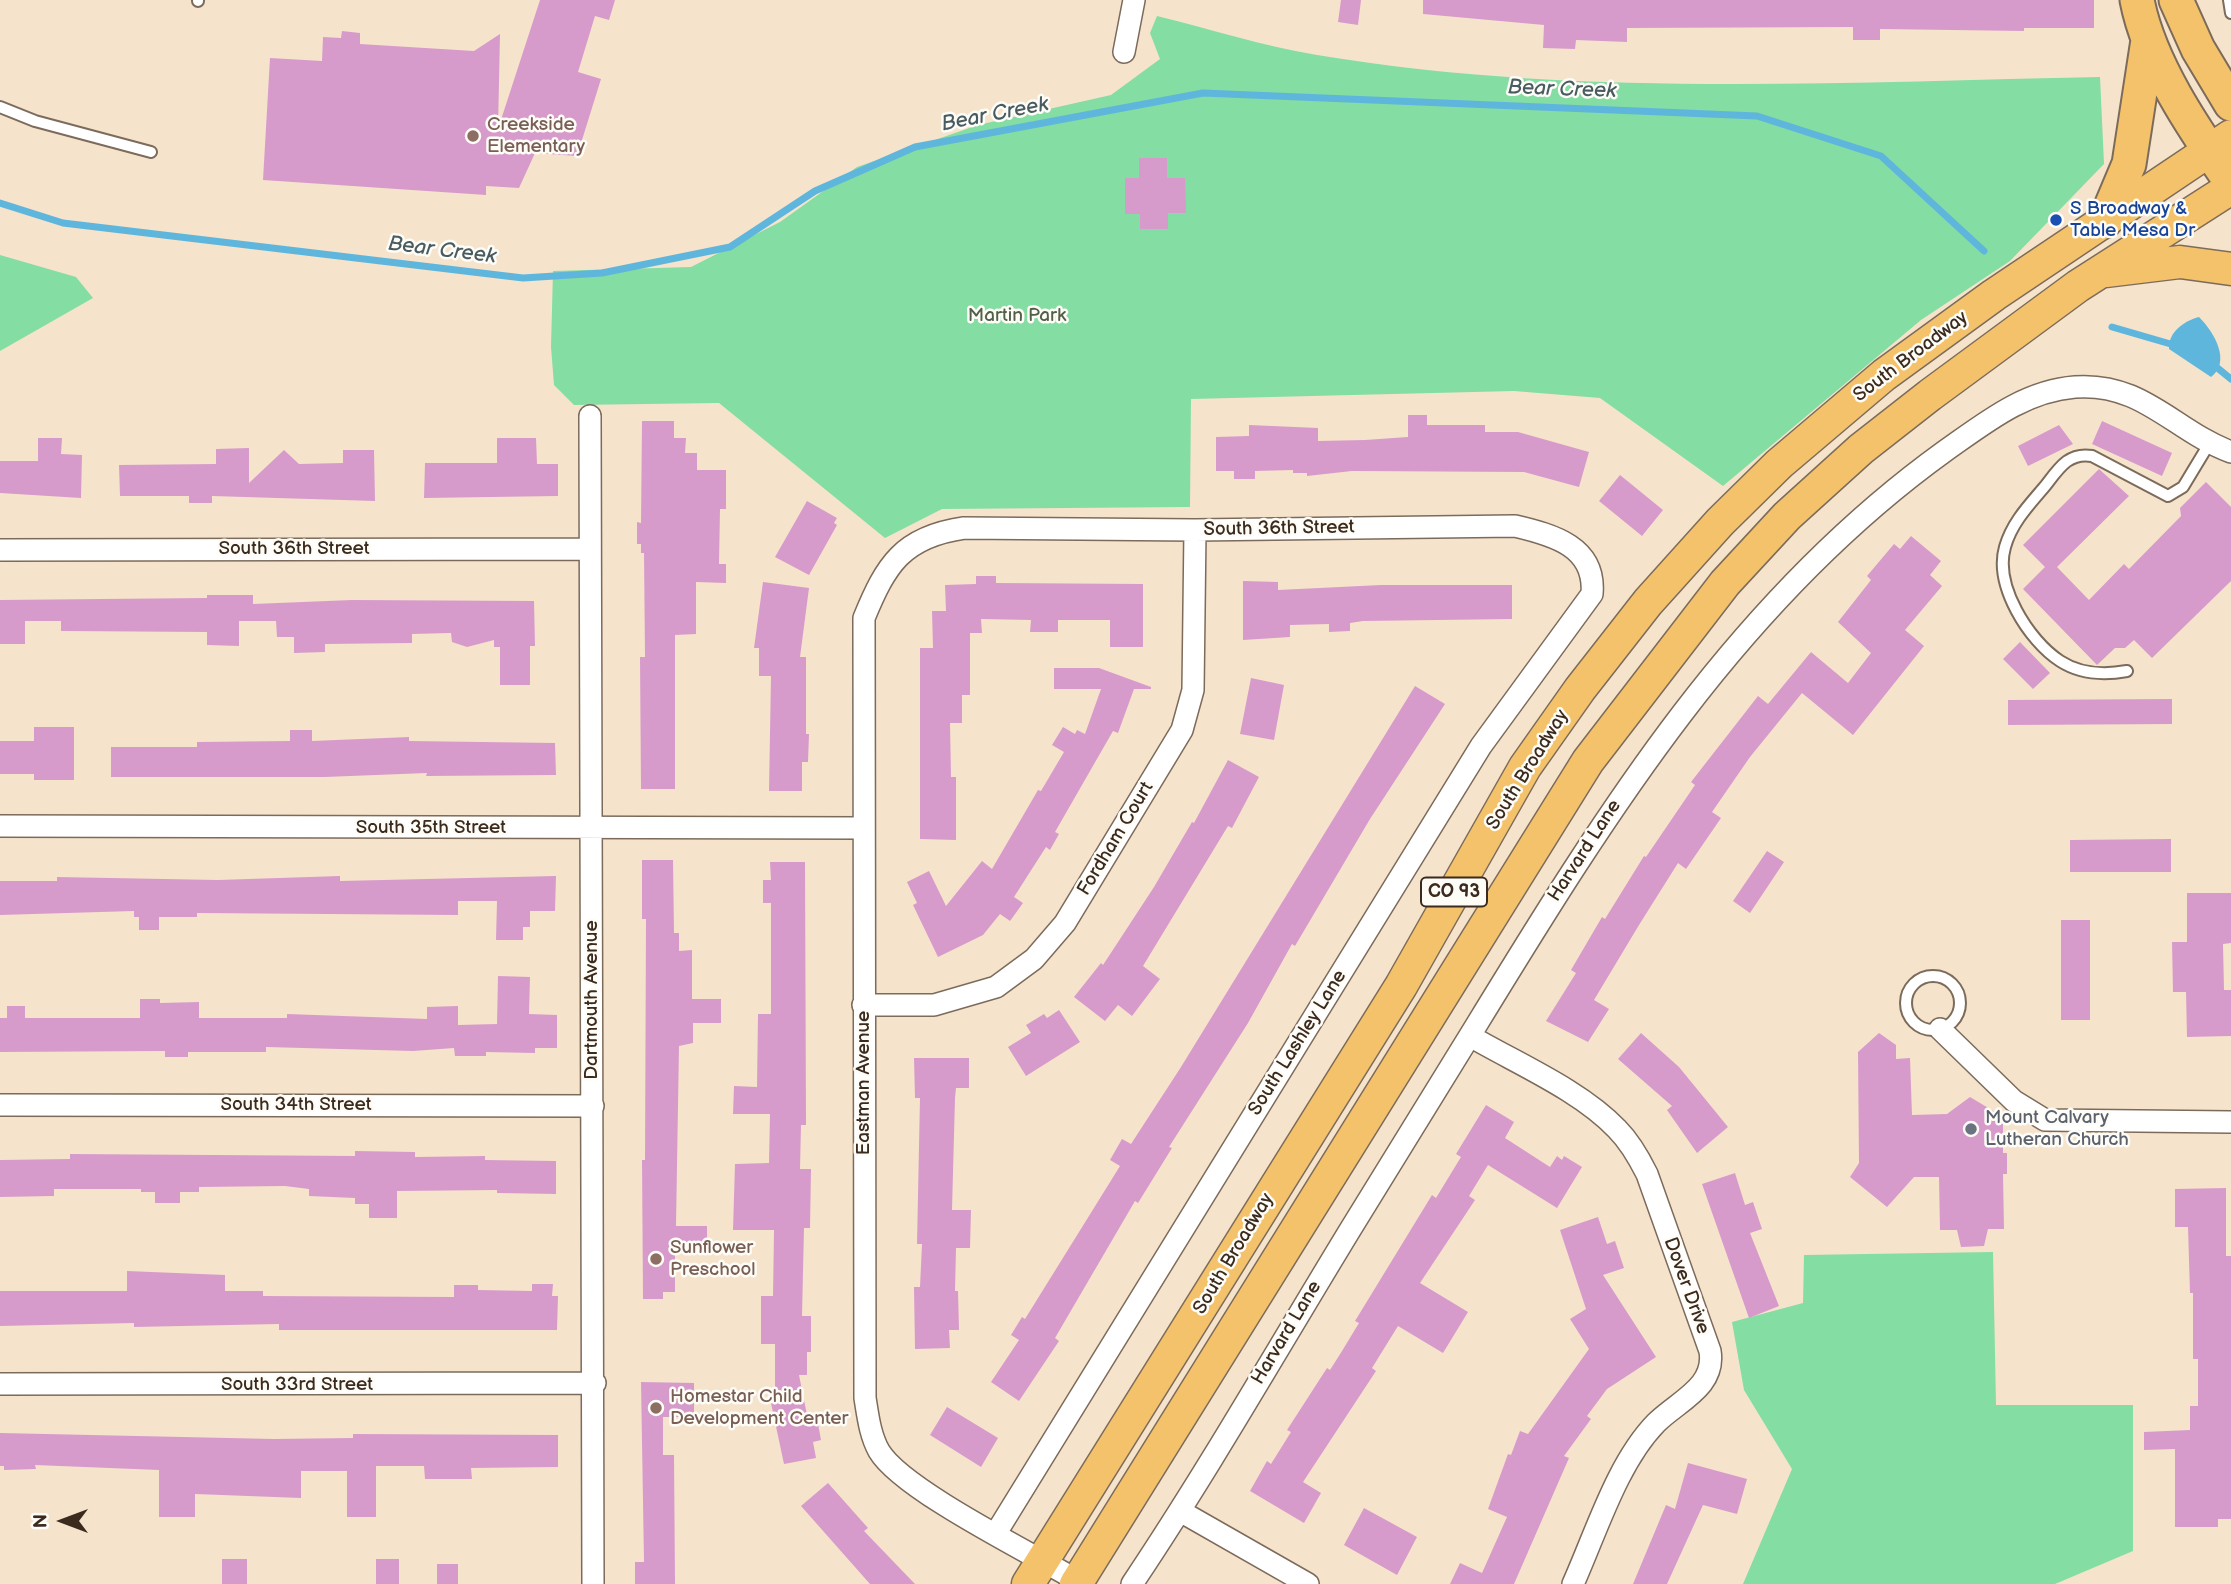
<!DOCTYPE html>
<style>
body{margin:0}
#map{position:relative;width:2231px;height:1584px;overflow:hidden;background:#f6e3cc;font-family:"Balsamiq Sans",sans-serif}
canvas{display:block}
.north{position:absolute;left:28px;top:1486px;width:70px;height:70px;-webkit-text-stroke:5px #fdfcf7;paint-order:stroke;rotate:270deg;font-size:19px;font-weight:700;line-height:28px;text-align:center;color:#3b2a1e}
.north::after{content:'';display:block;margin:auto;width:24px;height:32px;background:#3b2a1e;clip-path:polygon(50% 0,100% 100%,50% 72%,0 100%)}
</style>
<div id="map">
<canvas width="2231" height="1584"></canvas>
<div class="north">N</div>
</div>
<script>
const c = document.querySelector('canvas').getContext('2d');
c.lineJoin = 'round';
function paint(path, color) { c.fillStyle = color; c.fill(path, 'evenodd'); }
function trace(path, color, width, dash) { c.strokeStyle = color; c.lineWidth = width; c.lineCap = dash ? 'butt' : 'round'; c.setLineDash(dash || []); c.stroke(path); }
function write(font, color, halo, rows, align = 'center') {
  c.font = font + ' "Balsamiq Sans",sans-serif'; c.lineWidth = 5; c.setLineDash([]); c.textBaseline = 'middle'; c.strokeStyle = halo; c.fillStyle = color; for (const [text, x, y, turn = 0] of rows) {
    c.save(); c.translate(x, y); c.rotate((+turn || 0) * Math.PI / 180); c.textAlign = isNaN(turn) ? turn : align; if (halo) c.strokeText(text, 0, 0); c.fillText(text, 0, 0); c.restore();
  }
}
paint(new Path2D(`
 M 1157,16 C 1210,29 1263,46 1317,55 C 1575,98 1840,82 2100,77 L 2104,164 L 2010,261 L 1921,320 L 1723,486 L 1600,398 L 1514,391 L 1191,399 L 1190,507 L 942,509 L 885,538 L 719,403 L 574,405 L 554,385 L 551,347 L 553,271 L 691,267 L 780,222 L 857,167 L 978,125 L 1111,95 L 1160,59 L 1150,33 Z
 M 0,255 L 76,277 L 93,298 L 0,351 Z
 M 1993,1252 L 1996,1405 L 2133,1405 L 2133,1551 L 2055,1584 L 1743,1584 L 1792,1469 L 1744,1390 L 1732,1322 L 1803,1303 L 1804,1255 Z`), '#84dda3');
paint(new Path2D(`
 M 2199,317 C 2215,333 2231,362 2211,377 L 2169,349 C 2168,332 2184,321 2199,317 Z`), '#5fb6dc');
trace(new Path2D(`
 M 0,203 L 63,223 L 523,278 L 602,273 L 730,247 L 815,191 L 915,147 L 1203,93 L 1757,116 L 1881,156 L 1984,251
 M 2112,327 L 2174,345
 M 2215,366 L 2231,379`), '#5fb6dc', 7);
paint(new Path2D(`
 M 540,0 L 615,0 L 609,20 L 595,16 L 578,72 L 601,79 L 577,156 L 535,153 L 519,188 L 486,186 L 486,195 L 263,180 L 270,58 L 322,61 L 323,37 L 341,38 L 342,31 L 360,33 L 360,44 L 474,51 L 500,34 L 498,129 Z
 M 1341,0 L 1361,0 L 1358,25 L 1338,22 Z
 M 1423,0 L 2094,0 L 2094,28 L 2024,28 L 2024,31 L 1880,29 L 1880,40 L 1853,40 L 1853,27 L 1627,28 L 1627,42 L 1576,40 L 1575,49 L 1543,48 L 1544,25 L 1423,14 Z
 M 1139,158 L 1167,158 L 1167,178 L 1185,178 L 1186,213 L 1168,213 L 1168,229 L 1140,229 L 1140,214 L 1125,214 L 1125,178 L 1139,178 Z
 M 1408,415 L 1427,415 L 1427,425 L 1485,425 L 1485,432 L 1518,432 L 1589,452 L 1579,487 L 1524,472 L 1352,471 L 1307,476 L 1307,473 L 1293,473 L 1293,470 L 1255,471 L 1255,479 L 1234,479 L 1234,471 L 1216,471 L 1216,437 L 1249,436 L 1249,425 L 1318,428 L 1318,441 L 1365,440 L 1408,437 Z
 M 642,421 L 674,421 L 674,438 L 686,438 L 685,453 L 697,453 L 697,470 L 726,470 L 726,509 L 720,509 L 719,564 L 726,564 L 726,583 L 696,582 L 696,634 L 675,635 L 675,789 L 641,789 L 640,657 L 645,657 L 644,553 L 641,553 L 641,544 L 637,544 L 637,522 L 641,523 Z
 M 2102,421 L 2172,453 L 2162,476 L 2092,444 Z
 M 2059,425 L 2073,444 L 2028,466 L 2018,446 Z
 M 38,438 L 62,438 L 61,454 L 82,455 L 81,498 L 0,493 L 0,461 L 38,461 Z
 M 497,438 L 536,438 L 537,464 L 558,464 L 558,496 L 424,498 L 425,463 L 497,463 Z
 M 249,448 L 249,483 L 284,450 L 299,464 L 343,463 L 343,450 L 374,450 L 375,501 L 212,496 L 212,503 L 189,503 L 189,496 L 120,496 L 119,465 L 216,464 L 216,449 Z
 M 2099,469 L 2129,496 L 2057,567 L 2089,600 L 2124,564 L 2129,569 L 2181,516 L 2180,508 L 2206,482 L 2231,507 L 2231,581 L 2152,658 L 2134,640 L 2125,648 L 2115,648 L 2097,665 L 2023,589 L 2045,567 L 2023,545 Z
 M 1620,475 L 1663,510 L 1642,536 L 1599,501 Z
 M 807,501 L 837,518 L 834,523 L 837,525 L 809,575 L 775,557 Z
 M 1911,536 L 1941,561 L 1930,575 L 1942,586 L 1905,630 L 1924,646 L 1853,735 L 1802,693 L 1750,757 L 1712,812 L 1721,818 L 1686,869 L 1678,863 L 1639,925 L 1594,1000 L 1609,1009 L 1588,1042 L 1546,1021 L 1576,973 L 1571,970 L 1602,917 L 1605,919 L 1644,856 L 1646,857 L 1695,785 L 1691,782 L 1758,696 L 1768,704 L 1811,652 L 1848,683 L 1871,653 L 1838,622 L 1871,580 L 1867,576 L 1894,544 L 1900,549 Z
 M 976,576 L 996,576 L 996,583 L 1143,584 L 1143,647 L 1110,647 L 1110,620 L 1058,620 L 1058,632 L 1030,632 L 1031,620 L 981,619 L 982,633 L 970,633 L 970,695 L 962,695 L 962,723 L 950,723 L 951,777 L 956,777 L 956,840 L 920,839 L 920,648 L 933,648 L 932,611 L 946,611 L 945,585 L 976,584 Z
 M 1243,581 L 1278,582 L 1278,590 L 1381,585 L 1512,585 L 1512,619 L 1363,621 L 1350,623 L 1350,631 L 1329,632 L 1329,624 L 1290,625 L 1290,637 L 1243,640 Z
 M 763,582 L 809,588 L 800,657 L 806,657 L 806,734 L 809,734 L 808,762 L 802,762 L 802,791 L 769,791 L 771,676 L 759,676 L 759,648 L 754,648 Z
 M 207,595 L 253,595 L 253,604 L 352,600 L 534,601 L 535,646 L 530,646 L 530,685 L 500,685 L 500,647 L 494,647 L 494,640 L 467,647 L 452,642 L 451,633 L 412,634 L 412,643 L 325,644 L 325,652 L 294,653 L 294,637 L 277,637 L 276,621 L 239,621 L 239,646 L 207,645 L 207,632 L 61,631 L 61,621 L 25,621 L 25,644 L 0,644 L 0,600 L 207,598 Z
 M 2020,642 L 2050,673 L 2033,689 L 2003,659 Z
 M 1054,668 L 1099,668 L 1151,687 L 1151,689 L 1134,689 L 1118,733 L 1113,731 L 1055,832 L 1059,834 L 1050,850 L 1046,847 L 1014,897 L 1023,903 L 1010,921 L 1000,914 L 983,935 L 938,957 L 913,905 L 917,903 L 907,882 L 929,871 L 946,906 L 982,861 L 992,869 L 1038,790 L 1041,791 L 1064,752 L 1052,745 L 1063,727 L 1075,734 L 1077,730 L 1085,734 L 1101,689 L 1054,689 Z
 M 1251,678 L 1284,685 L 1274,740 L 1240,734 Z
 M 1415,686 L 1445,704 L 1370,819 L 1295,946 L 1292,944 L 1248,1023 L 1169,1147 L 1172,1148 L 1138,1203 L 1135,1201 L 1055,1338 L 1059,1341 L 1019,1401 L 991,1382 L 1019,1340 L 1011,1335 L 1022,1317 L 1025,1319 L 1120,1166 L 1110,1160 L 1122,1139 L 1131,1144 L 1181,1067 Z
 M 2172,699 L 2172,724 L 2008,725 L 2008,700 Z
 M 34,727 L 74,727 L 74,780 L 34,780 L 34,774 L 0,774 L 0,741 L 34,741 Z
 M 290,730 L 312,730 L 312,741 L 409,737 L 409,741 L 555,743 L 556,775 L 426,776 L 427,773 L 325,777 L 111,777 L 111,747 L 197,747 L 197,742 L 290,741 Z
 M 1228,760 L 1259,777 L 1232,828 L 1228,826 L 1143,966 L 1160,979 L 1132,1016 L 1118,1005 L 1105,1021 L 1074,997 L 1101,963 L 1103,965 L 1154,887 L 1192,822 L 1194,823 Z
 M 2171,839 L 2171,872 L 2070,872 L 2070,840 Z
 M 1767,851 L 1784,862 L 1750,913 L 1733,901 Z
 M 642,860 L 673,860 L 674,933 L 679,933 L 679,951 L 692,950 L 692,999 L 721,999 L 721,1023 L 693,1023 L 693,1043 L 679,1046 L 676,1226 L 707,1226 L 707,1244 L 694,1244 L 694,1253 L 675,1253 L 675,1292 L 663,1292 L 663,1299 L 643,1299 L 642,1160 L 645,1160 L 646,919 L 642,919 Z
 M 770,862 L 805,862 L 806,1125 L 801,1125 L 800,1169 L 811,1169 L 810,1228 L 804,1228 L 802,1316 L 811,1316 L 811,1352 L 807,1352 L 807,1375 L 799,1375 L 808,1420 L 817,1418 L 821,1440 L 813,1442 L 816,1458 L 784,1464 L 771,1403 L 775,1402 L 775,1344 L 761,1344 L 761,1296 L 773,1296 L 774,1230 L 733,1230 L 735,1164 L 769,1163 L 770,1114 L 733,1114 L 734,1086 L 757,1087 L 758,1014 L 771,1014 L 771,903 L 763,903 L 763,880 L 771,880 Z
 M 340,876 L 340,881 L 556,876 L 555,911 L 530,911 L 530,927 L 523,927 L 523,940 L 496,940 L 497,901 L 458,901 L 458,915 L 197,913 L 197,917 L 159,917 L 159,930 L 139,930 L 139,917 L 134,917 L 134,911 L 0,915 L 0,881 L 57,881 L 57,877 L 218,880 Z
 M 2187,893 L 2231,893 L 2231,943 L 2223,944 L 2224,990 L 2231,990 L 2231,1036 L 2187,1037 L 2186,992 L 2173,992 L 2172,942 L 2187,942 Z
 M 2061,920 L 2090,920 L 2090,1020 L 2061,1020 Z
 M 498,976 L 530,977 L 529,1014 L 557,1015 L 557,1048 L 535,1048 L 535,1053 L 486,1052 L 486,1056 L 455,1056 L 454,1048 L 413,1051 L 266,1047 L 266,1052 L 188,1052 L 188,1057 L 165,1057 L 165,1051 L 0,1052 L 0,1018 L 7,1018 L 7,1006 L 25,1006 L 25,1018 L 140,1018 L 140,999 L 160,999 L 160,1003 L 199,1002 L 199,1018 L 287,1018 L 287,1014 L 427,1019 L 427,1007 L 458,1006 L 458,1025 L 497,1024 Z
 M 1059,1010 L 1080,1042 L 1026,1076 L 1008,1047 L 1031,1033 L 1026,1025 L 1044,1014 L 1047,1018 Z
 M 1641,1033 L 1679,1067 L 1728,1127 L 1697,1153 L 1667,1110 L 1672,1106 L 1618,1059 Z
 M 1879,1033 L 1896,1045 L 1896,1059 L 1910,1058 L 1912,1115 L 1947,1114 L 1970,1097 L 1995,1112 L 2003,1112 L 2003,1153 L 2007,1153 L 2007,1174 L 2003,1174 L 2004,1229 L 1988,1229 L 1984,1246 L 1961,1247 L 1957,1230 L 1940,1230 L 1939,1177 L 1914,1177 L 1887,1207 L 1850,1177 L 1859,1163 L 1858,1052 Z
 M 914,1058 L 969,1058 L 969,1088 L 956,1088 L 955,1098 L 952,1210 L 971,1210 L 970,1248 L 956,1248 L 955,1291 L 958,1291 L 959,1330 L 949,1330 L 950,1348 L 915,1349 L 914,1287 L 920,1287 L 922,1244 L 917,1244 L 920,1098 L 915,1098 Z
 M 1486,1105 L 1514,1122 L 1505,1138 L 1550,1167 L 1557,1156 L 1562,1160 L 1564,1156 L 1582,1167 L 1557,1208 L 1488,1165 L 1469,1196 L 1475,1200 L 1420,1283 L 1468,1312 L 1443,1353 L 1398,1326 L 1372,1368 L 1376,1371 L 1303,1482 L 1321,1493 L 1304,1523 L 1250,1491 L 1267,1461 L 1271,1464 L 1291,1432 L 1287,1430 L 1327,1368 L 1330,1370 L 1342,1351 L 1359,1323 L 1355,1321 L 1432,1195 L 1436,1198 L 1461,1157 L 1456,1154 Z
 M 355,1151 L 415,1152 L 415,1157 L 485,1156 L 485,1160 L 556,1161 L 556,1194 L 497,1193 L 497,1190 L 397,1191 L 397,1218 L 369,1218 L 369,1204 L 355,1204 L 355,1198 L 309,1196 L 309,1189 L 285,1186 L 199,1187 L 199,1192 L 180,1192 L 180,1203 L 155,1203 L 155,1192 L 141,1192 L 141,1189 L 54,1189 L 54,1196 L 0,1197 L 0,1160 L 70,1159 L 70,1154 L 355,1156 Z
 M 1735,1173 L 1745,1205 L 1753,1202 L 1762,1229 L 1750,1233 L 1779,1306 L 1749,1318 L 1702,1184 Z
 M 2226,1188 L 2226,1256 L 2231,1256 L 2231,1519 L 2218,1519 L 2218,1527 L 2175,1527 L 2175,1449 L 2144,1450 L 2144,1432 L 2190,1430 L 2190,1406 L 2198,1406 L 2198,1359 L 2193,1359 L 2193,1293 L 2190,1293 L 2188,1227 L 2175,1227 L 2175,1189 Z
 M 1598,1217 L 1607,1244 L 1615,1241 L 1624,1268 L 1603,1275 L 1656,1357 L 1607,1389 L 1587,1416 L 1591,1419 L 1564,1456 L 1569,1458 L 1514,1584 L 1450,1584 L 1460,1563 L 1482,1573 L 1507,1517 L 1488,1509 L 1508,1454 L 1511,1455 L 1520,1431 L 1528,1434 L 1589,1349 L 1570,1319 L 1586,1309 L 1560,1230 Z
 M 127,1271 L 225,1275 L 225,1291 L 263,1291 L 263,1296 L 454,1297 L 454,1285 L 478,1285 L 478,1290 L 532,1291 L 532,1284 L 553,1284 L 552,1296 L 558,1296 L 557,1330 L 279,1330 L 279,1324 L 134,1327 L 134,1323 L 0,1326 L 0,1291 L 127,1291 Z
 M 641,1382 L 694,1383 L 694,1417 L 663,1417 L 663,1455 L 674,1455 L 675,1584 L 635,1584 L 635,1562 L 644,1562 Z
 M 947,1407 L 998,1438 L 981,1467 L 930,1435 Z
 M 0,1433 L 274,1439 L 353,1438 L 353,1434 L 558,1435 L 558,1467 L 471,1468 L 472,1479 L 425,1479 L 424,1466 L 376,1466 L 376,1517 L 347,1517 L 347,1471 L 301,1471 L 301,1498 L 195,1494 L 195,1517 L 159,1517 L 159,1470 L 35,1465 L 36,1469 L 4,1470 L 4,1466 L 0,1466 Z
 M 1688,1463 L 1747,1479 L 1737,1514 L 1703,1505 L 1667,1584 L 1633,1584 L 1666,1505 L 1675,1509 Z
 M 828,1483 L 868,1528 L 864,1531 L 915,1584 L 870,1584 L 801,1506 Z
 M 1364,1508 L 1417,1537 L 1397,1575 L 1344,1545 Z
 M 222,1559 L 247,1559 L 247,1584 L 222,1584 Z
 M 376,1559 L 399,1559 L 399,1584 L 376,1584 Z
 M 437,1564 L 458,1564 L 458,1584 L 437,1584 Z`), '#d69bcb');
const service = new Path2D(`
 M 198,0 L 198,1
 M 2229,0 L 2231,13
 M 0,107 L 35,121 L 151,152
 M 2127,671 C 2105,675 2080,674 2060,661 C 2028,640 1994,585 2005,547 C 2012,522 2030,504 2046,485 C 2059,468 2069,452 2092,456 L 2168,496 L 2183,487 L 2209,444
 M1906 1003a27 27 0 1 1 54 0a27 27 0 1 1-54 0Z`);
const minor = new Path2D(`
 M 1124,52 L 1134,0
 M 590,416 L 593,1584
 M 0,550 L 589,549
 M 0,826 L 863,828
 M 863,1005 L 934,1005 L 996,987 L 1034,959 L 1065,923 L 1182,730 L 1193,690 L 1195,530
 M 1940,1029 L 2014,1101 L 2045,1120 L 2231,1122
 M 1470,1036 C 1516,1063 1580,1090 1617,1129 C 1630,1142 1639,1158 1647,1174 L 1710,1351 C 1716,1387 1678,1401 1656,1423 C 1617,1463 1596,1533 1573,1584
 M 0,1105 L 593,1106
 M 0,1384 L 595,1383
 M 1180,1511 L 1308,1584
 M 996,1533 L 1481,746 L 1592,594 C 1596,547 1554,535 1515,526 L 1195,530 L 964,528 C 902,537 886,565 864,618 L 865,1398 C 868,1416 870,1435 879,1451 C 902,1490 1033,1554 1078,1581
 M 1132,1584 C 1209,1469 1278,1348 1350,1230 C 1392,1161 1435,1093 1477,1024 C 1608,810 1738,600 1945,451 C 1985,423 2024,391 2075,387 C 2143,382 2174,431 2231,452`);
const primary = new Path2D(`
 M 2106,271 L 2180,262 L 2231,269
 M 1028,1584 L 1401,986 L 1525,767 L 1580,689 L 1648,602 L 1720,522 L 1779,464 L 1884,375 L 1994,295 L 2231,136
 M 1076,1584 L 1588,761 L 1725,583 L 1787,516 L 1861,449 L 1930,395 L 2078,286 L 2231,188`);
const trunk = new Path2D(`
 M 2137,0 C 2149,63 2194,129 2231,182
 M 2176,0 L 2198,49 L 2231,104
 M 2105,221 L 2129,164 L 2148,40`);
trace(service, '#7c6b5b', 14);
trace(minor, '#7c6b5b', 24);
trace(primary, '#7c6b5b', 35);
trace(trunk, '#7c6b5b', 37);
trace(service, '#fff', 10);
trace(minor, '#fff', 21);
trace(primary, '#f4c26a', 32);
trace(trunk, '#f4c26a', 33);
for (const [x, y, r, color] of [
 [473,136,7,"#8d6e63"],
 [2056,220,7,"#1a4fb4"],
 [1971,1129,7,"#6b7280"],
 [656,1259,7,"#8d6e63"],
 [656,1408,7,"#8d6e63"]
]) { const dot = new Path2D(); dot.arc(x, y, r, 0, 2 * Math.PI); c.fillStyle = color; c.fill(dot); trace(dot, '#fdfcf7', 2.5); }
for (const [x, y, w] of [
 [1454,892,66]
]) { const box = new Path2D(); box.roundRect(x - w / 2, y - 14.5, w, 29, 5); c.fillStyle = '#fdfcf7'; c.fill(box); trace(box, '#3b2a1e', 2); }
write('bold 18px', '#3b2a1e', null, [
 ["CO 93",1454,892]
]);
write('19px', '#785e54', '#fdfcf7', [
 ["Creekside",487,125],
 ["Elementary",487,147],
 ["Sunflower",670,1248],
 ["Preschool",670,1270],
 ["Homestar Child",670,1397],
 ["Development Center",670,1419]
], 'left');
write('19px', '#164399', '#fdfcf7', [
 ["S Broadway &",2070,209],
 ["Table Mesa Dr",2070,231]
], 'left');
write('19px', '#516046', '#fdfcf7', [
 ["Martin Park",1017,316]
]);
write('19px', '#3b2a1e', '#fdfcf7', [
 ["South Broadway",1911,357,-37],
 ["South 36th Street",1279,529,-1],
 ["South 36th Street",294,549],
 ["South Broadway",1528,770,-58],
 ["South 35th Street",431,828],
 ["Fordham Court",1116,839,-59],
 ["Harvard Lane",1585,851,-57],
 ["Dartmouth Avenue",592,1000,-90],
 ["South Lashley Lane",1298,1043,-58],
 ["Eastman Avenue",864,1083,-90],
 ["South 34th Street",296,1105],
 ["South Broadway",1234,1254,-59],
 ["Dover Drive",1686,1286,70],
 ["Harvard Lane",1287,1333,-59],
 ["South 33rd Street",297,1385]
]);
write('19px', '#5b616d', '#fdfcf7', [
 ["Mount Calvary",1985,1118],
 ["Lutheran Church",1985,1140]
], 'left');
write('italic 21px', '#485b60', '#fdfcf7', [
 ["Bear Creek",1562,90,2],
 ["Bear Creek",995,115,-11],
 ["Bear Creek",442,251,7]
]);
</script>
